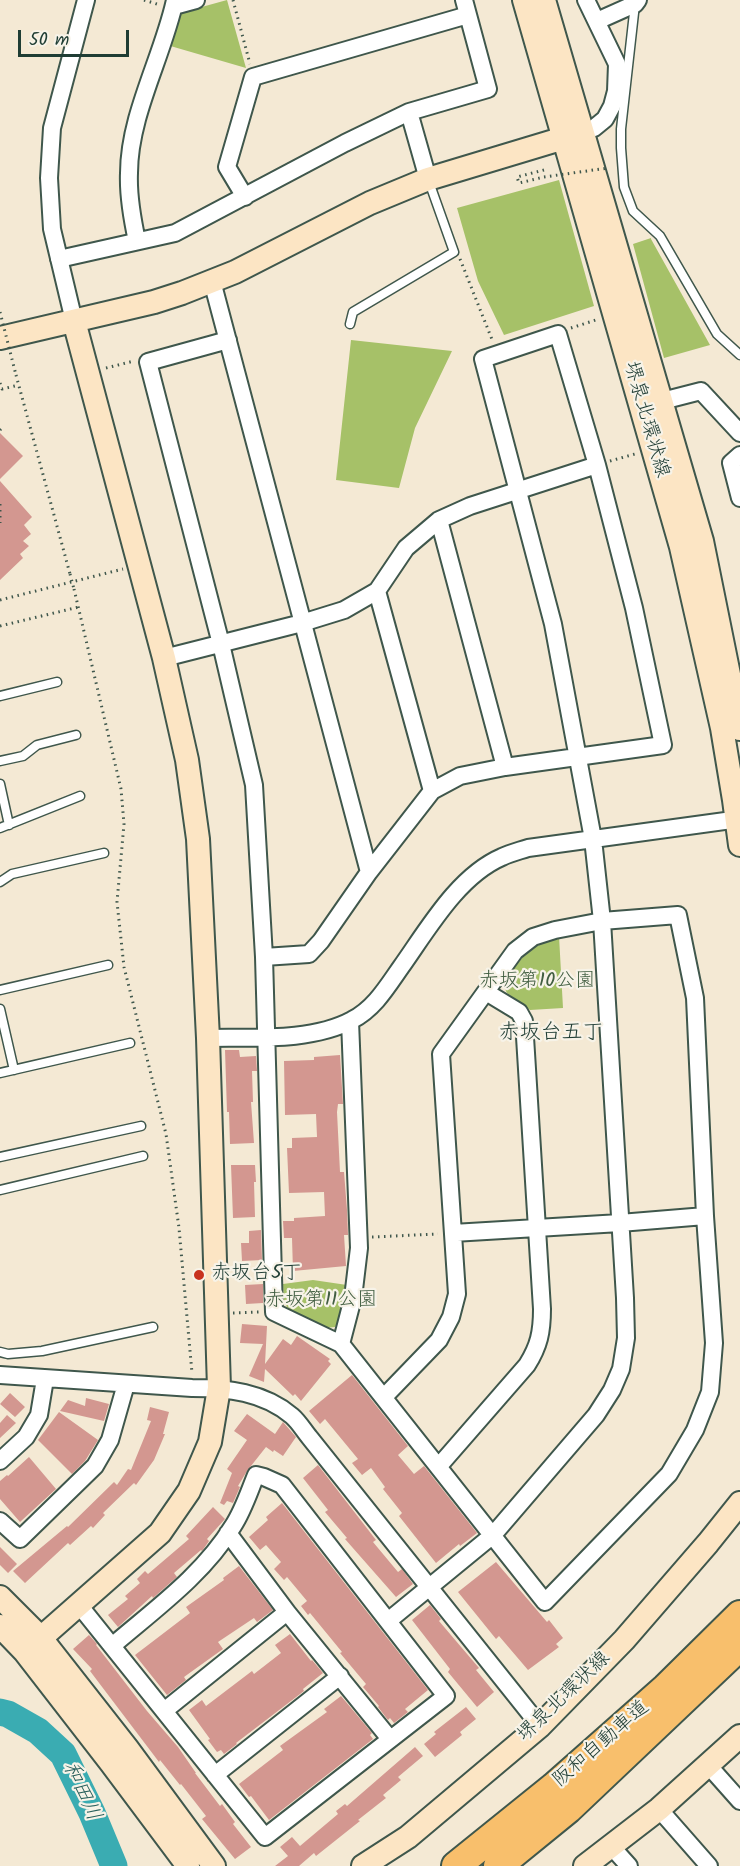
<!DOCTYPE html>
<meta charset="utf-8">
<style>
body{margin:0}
#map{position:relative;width:740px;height:1866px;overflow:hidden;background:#f4e9d4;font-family:Kalam,sans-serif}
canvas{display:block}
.scale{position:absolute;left:18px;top:30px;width:111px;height:27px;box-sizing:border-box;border:3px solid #1f3d34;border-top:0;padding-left:8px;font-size:18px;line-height:21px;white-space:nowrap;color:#1f3d34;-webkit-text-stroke:4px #f7f3e8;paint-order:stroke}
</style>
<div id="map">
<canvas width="740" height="1866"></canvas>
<div class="scale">50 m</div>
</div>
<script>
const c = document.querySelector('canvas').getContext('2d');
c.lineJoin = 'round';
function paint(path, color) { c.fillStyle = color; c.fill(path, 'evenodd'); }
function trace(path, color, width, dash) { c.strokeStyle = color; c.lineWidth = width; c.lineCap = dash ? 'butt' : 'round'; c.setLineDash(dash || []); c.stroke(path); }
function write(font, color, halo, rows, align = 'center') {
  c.font = font + ' Kalam,"Klee One",sans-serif'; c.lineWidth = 4.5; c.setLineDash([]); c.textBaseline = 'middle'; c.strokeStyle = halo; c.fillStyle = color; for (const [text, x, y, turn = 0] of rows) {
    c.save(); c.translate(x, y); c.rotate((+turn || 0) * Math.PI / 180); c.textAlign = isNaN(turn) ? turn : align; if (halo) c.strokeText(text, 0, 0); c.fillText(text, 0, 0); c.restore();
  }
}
paint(new Path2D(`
 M 227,0 L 246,68 L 167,45 L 180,13 Z
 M 559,180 L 594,306 L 504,335 L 478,281 L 457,208 Z
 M 651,238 L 651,239 L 710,345 L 664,358 L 633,244 Z
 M 351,340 L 452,351 L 415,428 L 399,488 L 336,480 Z
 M 559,936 L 563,1008 L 530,1010 L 507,993 L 504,987 L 505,980 L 522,958 L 537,946 Z
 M 313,1280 L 347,1285 L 340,1320 L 335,1327 L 324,1328 L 288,1309 L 284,1302 L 283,1284 Z`), '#a6c168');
trace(new Path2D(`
 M 0,1712 L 8,1714 L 38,1731 L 63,1754 L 92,1813 L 114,1866`), '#3aacb2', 27);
paint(new Path2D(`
 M 0,433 L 23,456 L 0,479 Z
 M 0,481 L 32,517 L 24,525 L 31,534 L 23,541 L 29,546 L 20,554 L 23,558 L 0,580 Z
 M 225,1050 L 239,1050 L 240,1057 L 256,1056 L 257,1071 L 252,1071 L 253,1102 L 251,1102 L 254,1143 L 230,1144 L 229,1112 L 227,1112 Z
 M 340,1055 L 343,1104 L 338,1104 L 337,1112 L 340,1172 L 344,1172 L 347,1210 L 348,1235 L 344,1235 L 346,1266 L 293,1271 L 292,1238 L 284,1238 L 283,1221 L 294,1221 L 294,1218 L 325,1216 L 324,1192 L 289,1193 L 287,1148 L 292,1148 L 292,1138 L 317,1137 L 316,1114 L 285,1115 L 284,1061 L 314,1060 L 314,1057 Z
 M 231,1165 L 255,1165 L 256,1182 L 254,1182 L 255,1217 L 233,1218 Z
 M 261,1230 L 262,1260 L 242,1261 L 241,1243 L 249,1243 L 249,1231 Z
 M 263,1284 L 263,1303 L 246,1304 L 245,1285 Z
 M 242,1324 L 267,1326 L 265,1364 L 283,1339 L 291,1345 L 297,1336 L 330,1359 L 328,1361 L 331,1364 L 301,1401 L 295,1394 L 293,1396 L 265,1369 L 264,1382 L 249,1376 L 263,1344 L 240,1343 Z
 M 352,1375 L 408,1446 L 398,1455 L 414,1474 L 424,1466 L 477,1533 L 460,1546 L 459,1544 L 436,1563 L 399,1516 L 402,1513 L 383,1489 L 385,1487 L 371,1468 L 362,1475 L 352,1463 L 358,1459 L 325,1419 L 320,1424 L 309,1411 Z
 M 10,1393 L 25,1407 L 15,1417 L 0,1404 Z
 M 86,1398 L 109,1404 L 104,1421 L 60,1411 L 68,1400 L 85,1406 Z
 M 150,1407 L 169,1412 L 163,1434 L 165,1434 L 154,1460 L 136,1485 L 134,1483 L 103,1513 L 105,1515 L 93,1528 L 91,1526 L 70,1545 L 68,1543 L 25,1583 L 13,1571 L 67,1526 L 68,1527 L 114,1482 L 117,1485 L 128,1469 L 131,1470 L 151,1421 L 147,1420 Z
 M 59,1412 L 98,1440 L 85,1461 L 72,1474 L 38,1440 Z
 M 247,1414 L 275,1434 L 283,1422 L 296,1437 L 283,1456 L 274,1450 L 273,1452 L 266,1447 L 247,1471 L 238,1486 L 240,1487 L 233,1503 L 227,1501 L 224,1505 L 220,1503 L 232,1473 L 227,1469 L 247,1440 L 234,1431 Z
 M 7,1415 L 16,1423 L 0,1438 L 0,1423 Z
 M 29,1457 L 56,1489 L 20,1522 L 0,1499 L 0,1481 L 7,1475 L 8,1476 Z
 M 318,1465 L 376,1540 L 373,1542 L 398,1572 L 402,1569 L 413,1584 L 396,1597 L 345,1539 L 347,1538 L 325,1512 L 328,1510 L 303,1478 Z
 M 282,1503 L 428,1690 L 405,1709 L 408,1712 L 394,1723 L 390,1718 L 388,1720 L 378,1707 L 379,1706 L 363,1687 L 366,1684 L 340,1653 L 342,1652 L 310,1613 L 308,1615 L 301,1606 L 307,1601 L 287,1577 L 284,1580 L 274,1569 L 281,1562 L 266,1545 L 260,1550 L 249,1537 L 268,1520 L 266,1517 Z
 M 213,1507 L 225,1519 L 207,1539 L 209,1541 L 202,1551 L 201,1550 L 174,1573 L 177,1577 L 170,1583 L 153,1598 L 152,1596 L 118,1627 L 108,1615 L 128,1599 L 125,1596 L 140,1583 L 137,1579 L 145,1571 L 148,1574 L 189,1539 L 186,1536 Z
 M 0,1547 L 17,1564 L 8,1573 L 0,1565 Z
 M 496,1562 L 547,1622 L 549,1620 L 563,1638 L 556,1644 L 559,1647 L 528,1670 L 499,1636 L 496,1639 L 458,1592 Z
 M 239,1566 L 273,1610 L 257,1622 L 254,1618 L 218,1642 L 223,1649 L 184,1677 L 186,1680 L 167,1695 L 135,1655 L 190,1613 L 186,1607 L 224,1580 L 223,1578 Z
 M 430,1605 L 441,1619 L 439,1621 L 479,1668 L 476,1670 L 494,1692 L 477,1707 L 448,1672 L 450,1669 L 412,1620 Z
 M 290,1634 L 311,1661 L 312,1660 L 323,1673 L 303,1689 L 304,1691 L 236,1743 L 237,1744 L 224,1754 L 221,1750 L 217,1752 L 208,1740 L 210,1739 L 189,1710 L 202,1700 L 206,1706 L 252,1671 L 254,1674 L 281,1653 L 275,1645 Z
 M 89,1635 L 97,1644 L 96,1645 L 147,1711 L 178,1747 L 196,1773 L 195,1773 L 220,1806 L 222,1804 L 235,1822 L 233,1824 L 251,1847 L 235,1859 L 202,1819 L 206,1816 L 181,1784 L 180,1785 L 160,1760 L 159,1762 L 90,1671 L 92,1669 L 73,1649 Z
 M 341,1696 L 372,1733 L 370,1735 L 373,1739 L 269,1820 L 251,1796 L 249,1797 L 239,1784 L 283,1750 L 280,1746 L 327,1712 L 324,1709 Z
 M 466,1707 L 476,1719 L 460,1732 L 462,1735 L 435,1757 L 424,1744 L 436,1734 L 434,1732 Z
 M 415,1747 L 423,1756 L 398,1777 L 401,1780 L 383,1795 L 386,1798 L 358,1820 L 360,1821 L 316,1856 L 314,1853 L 299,1866 L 275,1866 L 288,1856 L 280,1847 L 292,1837 L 300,1846 L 338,1814 L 336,1811 L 345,1804 L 347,1806 Z`), '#d39790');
const lane = new Path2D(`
 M 635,4 L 621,129 L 621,148 L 624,187 L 633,211 L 660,236 L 717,334 L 740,355
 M 350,324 L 353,312 L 454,252 L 428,179
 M 0,696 L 57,682
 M 0,761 L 23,756 L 37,745 L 76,735
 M 0,784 L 9,825
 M 0,828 L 80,796
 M 0,882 L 12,874 L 104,853
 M 0,990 L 108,965
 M 0,1009 L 14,1070
 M 0,1073 L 130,1043
 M 0,1157 L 141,1126
 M 0,1190 L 143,1156
 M 0,1352 L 8,1354 L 42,1351 L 153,1327`);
const street = new Path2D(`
 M 174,6 L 196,0
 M 597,21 L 635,4 L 638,0
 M 409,112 L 428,179
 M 574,135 L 594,128 L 605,119 L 612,106 L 616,91 L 617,64 L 586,0
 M 245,197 L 227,167 L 253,77 L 468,15
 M 137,241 C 132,218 128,196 129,173 C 129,115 163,56 175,0
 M 59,259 L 175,233 L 345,143 L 409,112 L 488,89 L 464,0
 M 212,281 L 369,872
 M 74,321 L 52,229 L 49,178 L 52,128 L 86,0
 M 228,340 L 148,362 L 221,644 L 254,785 L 264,957 L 274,1312 L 341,1344 L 545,1602 L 669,1474 L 695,1430 L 710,1392 L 714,1343 L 705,1216 L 695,998 L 678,915 L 602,921 L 555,930 L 533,937 L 515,951 L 441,1054 L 457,1294 L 451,1317 L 439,1340 L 384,1397
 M 662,401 L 701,391 L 740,433
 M 740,455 L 731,463 L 740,498
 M 439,520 L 505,767
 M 377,591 L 432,791
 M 164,658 L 302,623 L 344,610 L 377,591 L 406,548 L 439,520 L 470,506 L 597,465 L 634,608 L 663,745 L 505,767 L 460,776 L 432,791 L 369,872 L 321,941 L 309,954 L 264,957
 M 208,1038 C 253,1037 311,1042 352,1020 C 374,1009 387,987 401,967 C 428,929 458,876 502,857 C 510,853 519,851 528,848 L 740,819
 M 453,1233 L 620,1223 L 705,1216
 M 341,1344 L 353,1298 L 359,1248 L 350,1021
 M 0,1375 L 192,1388 C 227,1388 264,1392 292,1416 C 299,1422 304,1431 310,1438 L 540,1726
 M 0,1461 L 26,1437 L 39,1415 L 45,1379
 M 439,1466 L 527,1365 C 539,1346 542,1332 542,1309 L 524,1021 L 519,1012 L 486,992
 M 0,1521 L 20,1539 L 95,1466 L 110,1440 L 126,1384
 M 228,1533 L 287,1612 L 390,1739
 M 79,1605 L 265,1837 L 446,1696 L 282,1485 L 264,1477 L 256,1475 C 249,1492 243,1511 233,1526 C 203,1575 155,1609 112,1646
 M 388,1621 L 493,1535 L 596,1415 L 612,1390 L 621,1369 L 626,1338 L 625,1298 L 602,921 L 593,839 L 553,624 L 483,359 L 558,334 L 597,465
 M 164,1711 L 287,1612
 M 708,1765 L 740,1801
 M 215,1775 L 340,1676
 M 659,1809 L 709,1866
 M 611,1846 L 629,1866`);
const secondary = new Path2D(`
 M 524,0 L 681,547 L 722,728 L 734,800 L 740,845
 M 544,0 L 702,541 L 740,729
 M 0,338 L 154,302 L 182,293 L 235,272 L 370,203 L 428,179 L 564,138
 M 0,1597 L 40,1637 L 127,1748 L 214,1866
 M 0,1626 L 25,1652 L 111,1763 L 188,1866
 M 25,1652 L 160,1533 L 189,1491 L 210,1442 L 219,1388 L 208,1038 L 198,839 L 187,760 L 164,658 L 74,321
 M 363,1866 L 408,1837 L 540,1726 L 624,1640 L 708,1543 L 740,1503
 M 585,1866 L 659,1809 L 740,1736`);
const highway = new Path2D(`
 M 456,1866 L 554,1787 L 666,1688 L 740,1615
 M 498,1866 L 568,1809 L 740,1646`);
trace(lane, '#3f574c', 11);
trace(street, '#3f574c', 20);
trace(secondary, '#3f574c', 26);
trace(highway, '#3f574c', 32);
trace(new Path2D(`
 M 144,0 L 160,5
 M 233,0 L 250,64
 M 544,170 L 517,177 L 519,183 L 544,177
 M 460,259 L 493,342
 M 571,328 L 599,319
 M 106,368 L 134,361
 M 16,375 L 70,574
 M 0,383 L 2,389 L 19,385
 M 0,430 L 1,429
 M 610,461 L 635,454
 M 0,504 L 0,523
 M 74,589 L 121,789 L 124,824 L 117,902 L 124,967 L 166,1134 L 179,1228 L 192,1373
 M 0,600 L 123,569
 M 0,626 L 79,607
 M 372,1237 L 438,1234
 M 233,1313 L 260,1312`), '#3f574c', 3, [1.5, 4.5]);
trace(lane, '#fff', 8);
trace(street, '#fff', 16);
trace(secondary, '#fce5c4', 22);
trace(highway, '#f8bf6c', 28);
trace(new Path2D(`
 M 544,177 L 608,168
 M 0,312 L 16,375
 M 70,574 L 74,589`), '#3f574c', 3, [1.5, 4.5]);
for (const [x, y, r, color] of [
 [199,1275,6,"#c8321e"]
]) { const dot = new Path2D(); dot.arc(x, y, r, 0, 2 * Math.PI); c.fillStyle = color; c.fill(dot); trace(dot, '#f7f3e8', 2); }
write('20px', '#1f3d34', '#f7f3e8', [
 ["堺泉北環状線",645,420,74],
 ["堺泉北環状線",565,1698,-44],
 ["阪和自動車道",602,1745,-41]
]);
write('20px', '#415e41', '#f7f3e8', [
 ["赤坂第10公園",537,983],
 ["赤坂第11公園",321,1302]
]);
write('20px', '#1f3d34', '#f7f3e8', [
 ["赤坂台5丁",211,1275]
], 'left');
write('21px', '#1f3d34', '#f7f3e8', [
 ["赤坂台五丁",551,1034]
]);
write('italic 21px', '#275e5a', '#f7f3e8', [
 ["和田川",80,1792,65]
]);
</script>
